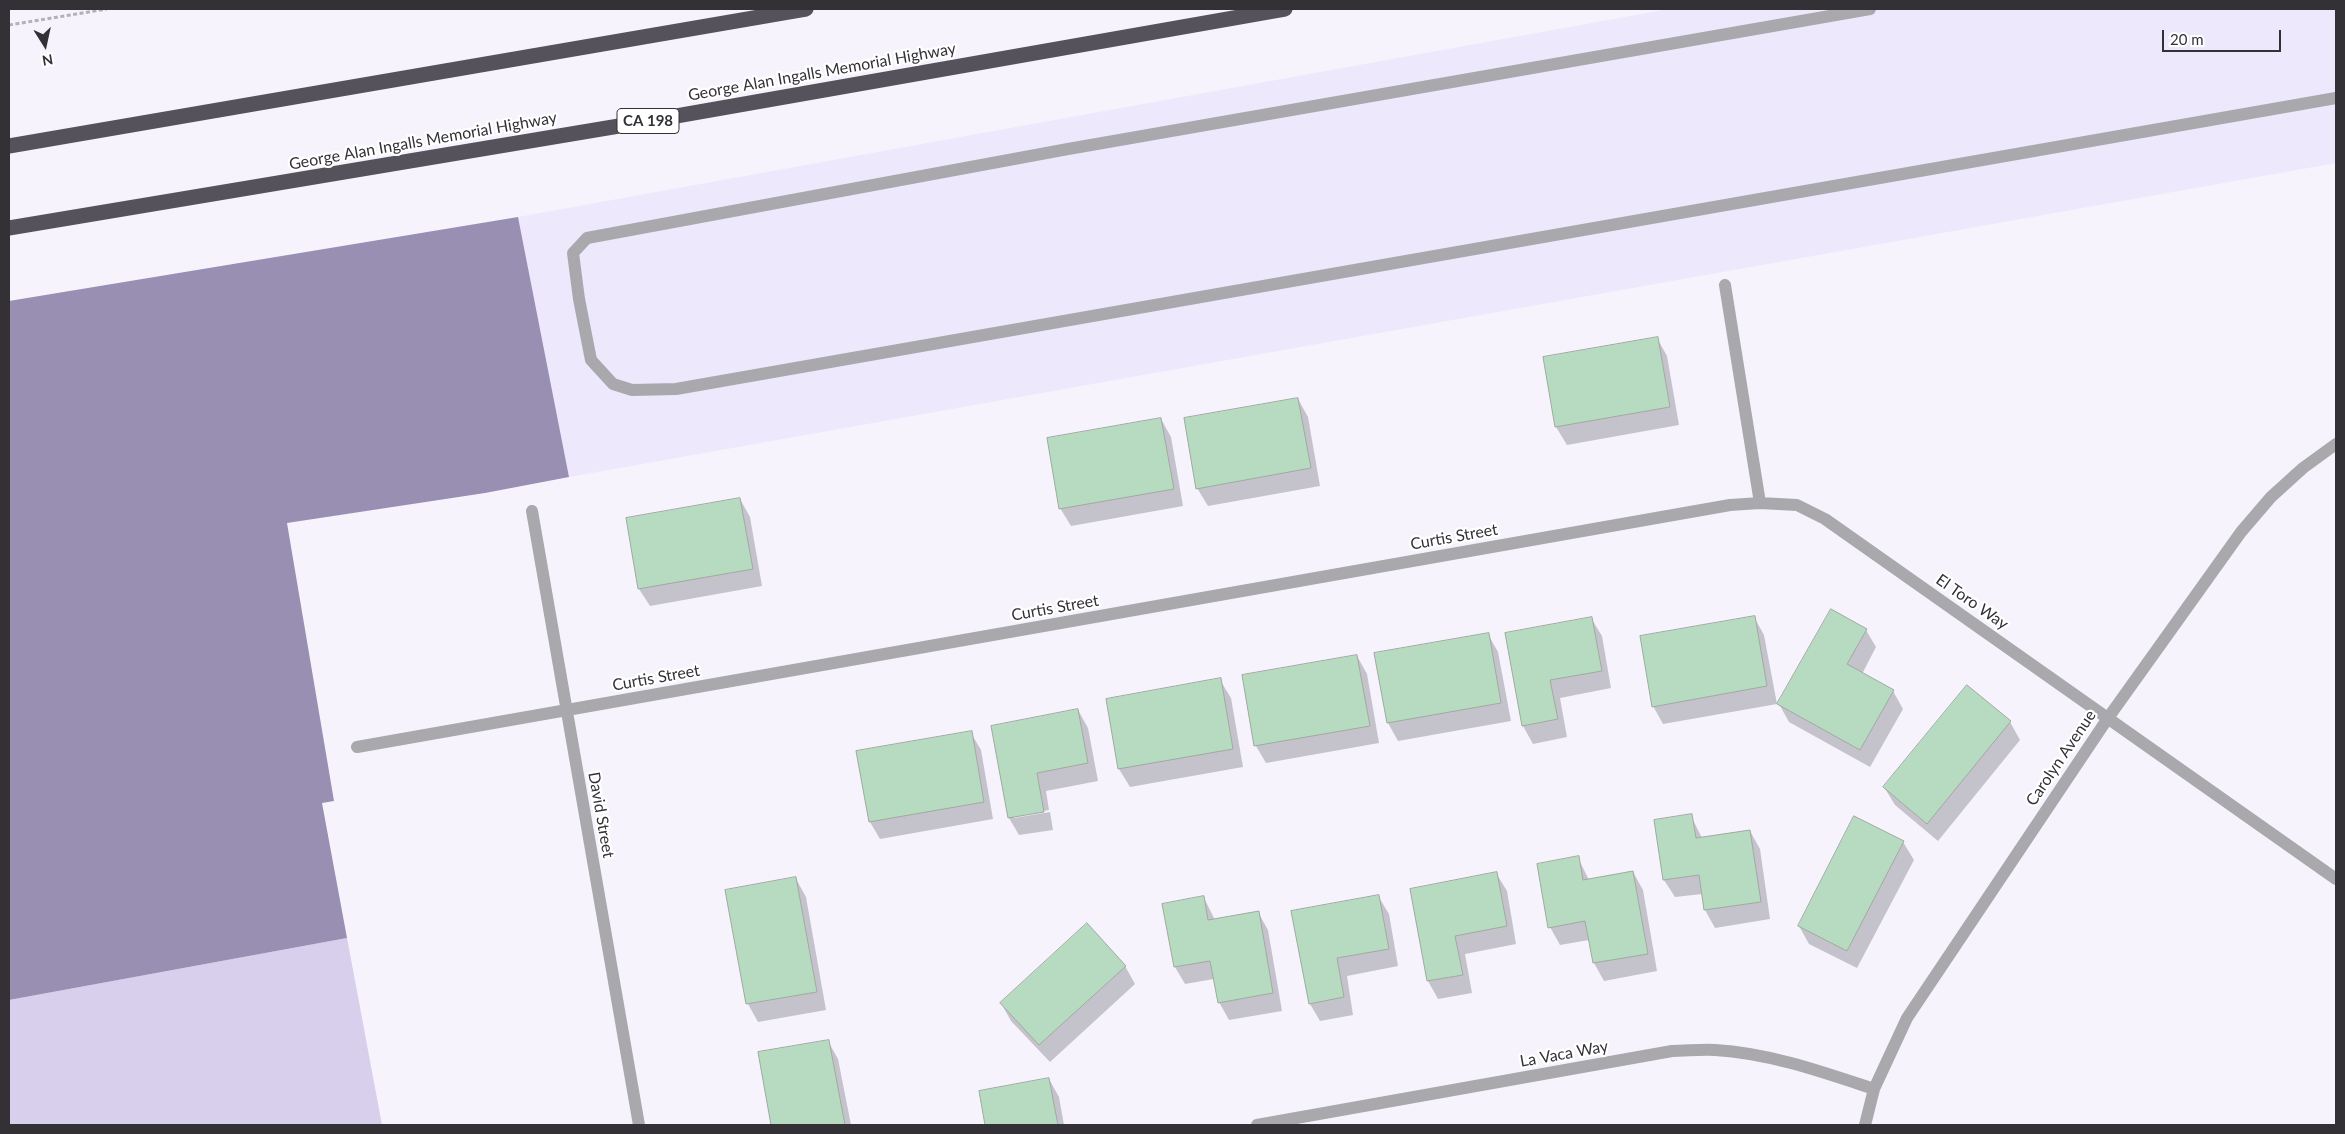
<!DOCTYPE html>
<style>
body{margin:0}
#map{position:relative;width:2345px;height:1134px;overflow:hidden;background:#f6f3fd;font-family:Lato,sans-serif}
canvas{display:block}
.frame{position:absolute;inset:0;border:10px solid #333136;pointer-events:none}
.north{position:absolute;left:20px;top:20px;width:50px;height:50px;-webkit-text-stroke:4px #fff;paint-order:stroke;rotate:170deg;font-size:14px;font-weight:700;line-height:20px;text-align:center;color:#333136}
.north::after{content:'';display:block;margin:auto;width:18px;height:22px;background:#333136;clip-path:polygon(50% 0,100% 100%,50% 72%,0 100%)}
.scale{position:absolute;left:2162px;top:30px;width:119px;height:22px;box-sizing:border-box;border:2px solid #333136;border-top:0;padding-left:6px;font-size:15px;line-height:18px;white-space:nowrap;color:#333136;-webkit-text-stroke:4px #fff;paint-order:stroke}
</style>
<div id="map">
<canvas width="2345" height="1134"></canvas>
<div class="frame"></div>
<div class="north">N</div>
<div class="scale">20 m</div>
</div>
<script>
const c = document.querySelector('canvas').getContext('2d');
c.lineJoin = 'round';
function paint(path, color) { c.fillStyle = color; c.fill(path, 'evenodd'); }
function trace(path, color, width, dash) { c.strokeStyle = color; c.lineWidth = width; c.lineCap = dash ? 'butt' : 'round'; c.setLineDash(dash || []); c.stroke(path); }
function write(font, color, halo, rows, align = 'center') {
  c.font = font + ' Lato,sans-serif'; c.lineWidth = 4.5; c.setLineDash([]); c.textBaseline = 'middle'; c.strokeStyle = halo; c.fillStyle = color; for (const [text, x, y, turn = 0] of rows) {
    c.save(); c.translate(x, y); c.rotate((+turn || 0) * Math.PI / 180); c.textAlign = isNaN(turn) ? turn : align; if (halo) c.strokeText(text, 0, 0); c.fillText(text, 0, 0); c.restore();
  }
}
paint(new Path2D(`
 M 1669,9 L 2336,9 L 2336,163 L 569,477 L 518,217 Z`), '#ede8fb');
paint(new Path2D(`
 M 347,938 L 382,1125 L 9,1125 L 9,1000 Z`), '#d7cfec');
paint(new Path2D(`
 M 518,217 L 569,477 L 485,493 L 287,523 L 334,801 L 322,803 L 347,938 L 9,1000 L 9,301 Z`), '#998fb3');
paint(new Path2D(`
 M 1657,338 L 1667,356 L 1679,425 L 1567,445 L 1556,427 L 1544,358 Z
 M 1298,399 L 1308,417 L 1320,486 L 1208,506 L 1197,488 Z
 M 1161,419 L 1171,437 L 1183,506 L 1071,526 L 1060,508 Z
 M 740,499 L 750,517 L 762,586 L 650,606 L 639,589 Z
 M 1754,617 L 1764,635 L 1777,704 L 1663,724 L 1653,706 Z
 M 1591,618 L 1602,636 L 1611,688 L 1560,698 L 1567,737 L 1533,744 L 1523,726 L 1506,634 Z
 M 1866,630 L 1876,647 L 1862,674 L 1893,691 L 1903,709 L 1870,767 L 1789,722 L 1779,704 Z
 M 1488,634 L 1498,652 L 1511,721 L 1398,741 L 1388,723 L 1376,654 Z
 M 1357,656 L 1367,674 L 1379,743 L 1266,763 L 1256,746 Z
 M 1220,680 L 1231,698 L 1243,767 L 1130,787 L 1119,769 L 1107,700 Z
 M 1967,687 L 2010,722 L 2020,740 L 1938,841 L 1895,805 L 1884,787 Z
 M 1078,710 L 1088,728 L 1098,781 L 1046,791 L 1049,810 L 1014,816 L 1014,818 L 1050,812 L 1053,830 L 1019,835 L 1009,818 L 992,727 Z
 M 971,733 L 981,750 L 993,819 L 880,839 L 870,822 Z
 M 1691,816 L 1702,838 L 1750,831 L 1760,849 L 1770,919 L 1715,928 L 1705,910 L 1702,894 L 1675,897 L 1664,880 Z
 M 1903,842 L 1914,860 L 1857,968 L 1809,944 L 1799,926 Z
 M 1578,858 L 1589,880 L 1633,872 L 1643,890 L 1657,971 L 1604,981 L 1594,963 L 1589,940 L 1560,945 L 1550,927 Z
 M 1496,873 L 1507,891 L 1516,944 L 1465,954 L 1472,993 L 1438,999 L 1428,981 L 1411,890 Z
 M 796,879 L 806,897 L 826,1010 L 758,1022 L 748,1004 L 727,891 Z
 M 1378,896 L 1389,914 L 1398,966 L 1347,976 L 1353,1015 L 1320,1021 L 1310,1004 L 1293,912 Z
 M 1204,898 L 1215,920 L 1258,912 L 1268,930 L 1282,1011 L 1229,1020 L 1219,1002 L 1214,979 L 1185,984 L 1175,967 Z
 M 1125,966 L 1135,984 L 1050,1062 L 1011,1021 L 1001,1003 Z
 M 828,1041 L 838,1059 L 851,1125 L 773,1125 L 760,1053 Z
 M 1049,1079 L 1059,1097 L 1064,1125 L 986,1125 L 980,1092 Z`), '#0003');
const building = new Path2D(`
 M 1658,337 L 1670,407 L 1555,427 L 1543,357 Z
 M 1298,398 L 1311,468 L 1196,489 L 1184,418 Z
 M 1161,418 L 1174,489 L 1059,509 L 1047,438 Z
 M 740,498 L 753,569 L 638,589 L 626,518 Z
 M 1831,609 L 1867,629 L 1847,664 L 1894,690 L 1860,750 L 1777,704 Z
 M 1755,616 L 1767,686 L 1652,707 L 1640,636 Z
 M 1592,617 L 1602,671 L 1550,680 L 1558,719 L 1522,726 L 1505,633 Z
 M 1489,633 L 1501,703 L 1387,723 L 1374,653 Z
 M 1357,655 L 1370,726 L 1254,746 L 1242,675 Z
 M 1221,678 L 1233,749 L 1118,769 L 1106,699 Z
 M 1967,685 L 2011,721 L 1927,824 L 1883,787 Z
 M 1078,709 L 1088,763 L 1037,773 L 1044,812 L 1008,818 L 991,726 Z
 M 972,731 L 984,802 L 869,822 L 856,751 Z
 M 1692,814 L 1696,838 L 1750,830 L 1761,902 L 1704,910 L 1699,875 L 1663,880 L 1654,820 Z
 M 1854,816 L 1904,841 L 1847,951 L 1798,926 Z
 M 1579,856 L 1583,880 L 1633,871 L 1648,954 L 1593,963 L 1585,921 L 1548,928 L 1537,864 Z
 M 1497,872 L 1507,926 L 1455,936 L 1463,975 L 1427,981 L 1410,889 Z
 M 796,877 L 817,992 L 746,1004 L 725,890 Z
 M 1379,895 L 1389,949 L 1337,958 L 1344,997 L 1309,1004 L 1291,911 Z
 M 1204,896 L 1208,920 L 1259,911 L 1273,993 L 1218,1003 L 1210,961 L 1174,967 L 1162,904 Z
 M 1087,923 L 1126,966 L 1039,1045 L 1000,1003 Z
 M 829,1040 L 845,1125 L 771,1125 L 758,1052 Z
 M 1049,1078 L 1058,1125 L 985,1125 L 979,1091 Z`);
paint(building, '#b7dbc0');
trace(building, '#9fa9a1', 1);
trace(new Path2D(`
 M 9,25 L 107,9`), '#b3b0b8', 3, [4, 2.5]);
trace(new Path2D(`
 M 1870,9 L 1068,149 L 587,238 L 573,253 L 579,299 L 591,360 L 613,384 L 632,390 L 676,389 L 2336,98`), '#a9a8ad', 12);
trace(new Path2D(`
 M 1725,285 L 1760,503
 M 532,511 L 639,1125
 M 357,747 L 1730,505 L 1760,503 L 1797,505 L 1825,519 L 2336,879
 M 1257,1125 L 1672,1051 C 1686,1051 1701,1049 1715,1050 C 1769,1053 1823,1072 1874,1089
 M 1865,1125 L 1874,1089 L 1907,1018 L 2108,718 L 2241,532 L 2271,497 L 2303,468 L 2336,444`), '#a9a8ad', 12);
trace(new Path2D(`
 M 9,146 L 806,9
 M 9,228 L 625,125 L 1285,9`), '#55525c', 15);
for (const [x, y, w] of [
 [648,121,62]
]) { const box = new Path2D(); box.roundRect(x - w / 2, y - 12.5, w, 25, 4); c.fillStyle = '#fff'; c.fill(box); trace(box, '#333136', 1); }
write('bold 15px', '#333136', null, [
 ["CA 198",648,121]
]);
write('16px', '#333136', '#fff', [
 ["George Alan Ingalls Memorial Highway",822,72,-10],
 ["George Alan Ingalls Memorial Highway",423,141,-10],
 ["Curtis Street",1454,537,-10],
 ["El Toro Way",1972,602,35],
 ["Curtis Street",1055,608,-10],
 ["Curtis Street",656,678,-10],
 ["Carolyn Avenue",2061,758,-56],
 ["David Street",601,815,80],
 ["La Vaca Way",1564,1054,-10]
]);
</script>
